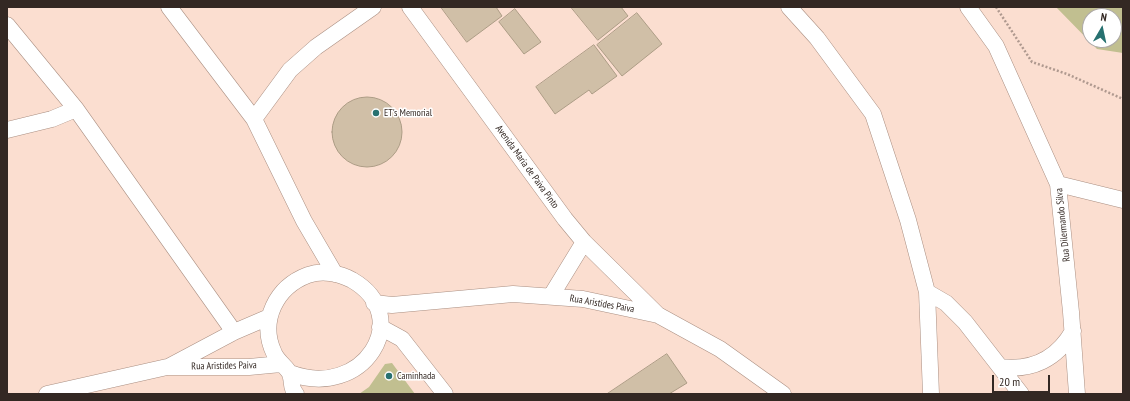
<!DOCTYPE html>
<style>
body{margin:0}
#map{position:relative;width:1130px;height:401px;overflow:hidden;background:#fbded0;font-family:"PT Sans Narrow",sans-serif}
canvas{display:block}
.frame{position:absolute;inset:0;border:8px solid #332823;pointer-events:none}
.north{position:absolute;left:1082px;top:8px;width:40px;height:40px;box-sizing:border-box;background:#fff;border:1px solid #ada9a7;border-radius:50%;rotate:9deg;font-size:11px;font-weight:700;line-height:16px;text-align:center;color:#332823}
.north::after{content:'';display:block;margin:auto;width:14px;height:18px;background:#277170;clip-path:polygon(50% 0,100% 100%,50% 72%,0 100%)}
.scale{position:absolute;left:992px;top:375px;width:58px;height:18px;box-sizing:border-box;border:2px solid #332823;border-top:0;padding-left:5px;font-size:12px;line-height:14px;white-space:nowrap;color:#332823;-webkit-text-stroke:3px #fff;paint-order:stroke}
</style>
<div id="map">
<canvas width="1130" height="401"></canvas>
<div class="frame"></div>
<div class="north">N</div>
<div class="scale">20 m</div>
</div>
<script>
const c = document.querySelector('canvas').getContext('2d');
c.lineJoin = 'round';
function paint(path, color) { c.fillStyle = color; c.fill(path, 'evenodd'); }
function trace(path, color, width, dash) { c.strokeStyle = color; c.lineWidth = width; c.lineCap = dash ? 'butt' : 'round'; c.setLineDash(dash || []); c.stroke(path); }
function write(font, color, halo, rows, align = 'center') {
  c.font = font + ' "PT Sans Narrow",sans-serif'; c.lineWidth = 3; c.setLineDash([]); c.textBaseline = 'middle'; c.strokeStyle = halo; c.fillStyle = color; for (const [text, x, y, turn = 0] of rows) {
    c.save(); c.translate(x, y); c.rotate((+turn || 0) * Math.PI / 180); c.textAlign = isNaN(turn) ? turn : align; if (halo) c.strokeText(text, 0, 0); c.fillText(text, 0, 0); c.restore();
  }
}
paint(new Path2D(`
 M 1056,7 L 1123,7 L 1123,53 L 1097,49 ZM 1090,16 L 1114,16 L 1114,40 L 1090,40 Z
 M 392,363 L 415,394 L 359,394 L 369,387 L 385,364 Z`), '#c1bf90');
const building = new Path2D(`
 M 441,7 L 496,7 L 502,16 L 467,42 Z
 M 571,7 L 621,7 L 628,16 L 598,40 Z
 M 515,9 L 541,42 L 524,54 L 499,22 Z
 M 637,13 L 662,44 L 622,76 L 597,45 Z
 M 594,45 L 617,76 L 592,94 L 589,90 L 555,114 L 536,87 Z
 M332 132a35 35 0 1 1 70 0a35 35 0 1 1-70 0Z
 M 667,354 L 687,383 L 669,394 L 607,394 Z`);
paint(building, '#d0bfa7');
trace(building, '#ac9c85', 1);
const minor = new Path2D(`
 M 169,7 L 254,119 L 304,221 L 335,274
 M 410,7 L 565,219 L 584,242 L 658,315
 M 789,7 L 817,38 L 873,114 L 908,220 L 927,292 L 931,394
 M 968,7 L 996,46 L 1058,184 L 1071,312 L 1077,394
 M 7,25 L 76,109 L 234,332
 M 254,119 L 290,70 L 316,47 L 373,7
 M 7,130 L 52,119 L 76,109
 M 1058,184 L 1123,200
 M 927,292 L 946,303 L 965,322 L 1021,394
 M 551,296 L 584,242
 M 374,303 L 392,305 L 513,294 L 583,299 L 658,315 L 720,349 L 783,394
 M 380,327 L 402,339 L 445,394
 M 170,366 L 234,332 L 269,317
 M 1000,367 C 1032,371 1057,359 1073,331
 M 290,373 C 363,401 416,317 352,280 C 339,273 322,270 308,275 C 276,287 259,321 274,353 C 277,361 288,368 290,374 C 293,381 290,388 296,394
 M 47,394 L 167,367 L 249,367 L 281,364`);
trace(minor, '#aa8f82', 17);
trace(new Path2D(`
 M 996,7 L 1032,62 L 1067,74 L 1123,99`), '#af998f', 2.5, [2, 2]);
trace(minor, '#fff', 16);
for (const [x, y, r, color] of [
 [376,113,4,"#277170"],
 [389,376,4,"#277170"]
]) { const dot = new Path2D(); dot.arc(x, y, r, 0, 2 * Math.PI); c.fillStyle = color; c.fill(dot); trace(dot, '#fff', 1.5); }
write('10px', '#332823', '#fff', [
 ["ET's Memorial",384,113],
 ["Caminhada",397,376]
], 'left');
write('10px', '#332823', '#fff', [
 ["Avenida Maria de Paiva Pinto",527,167,54],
 ["Rua Dilermando Silva",1063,225,-96],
 ["Rua Aristides Paiva",602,304,10],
 ["Rua Aristides Paiva",224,366,-1]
]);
</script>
